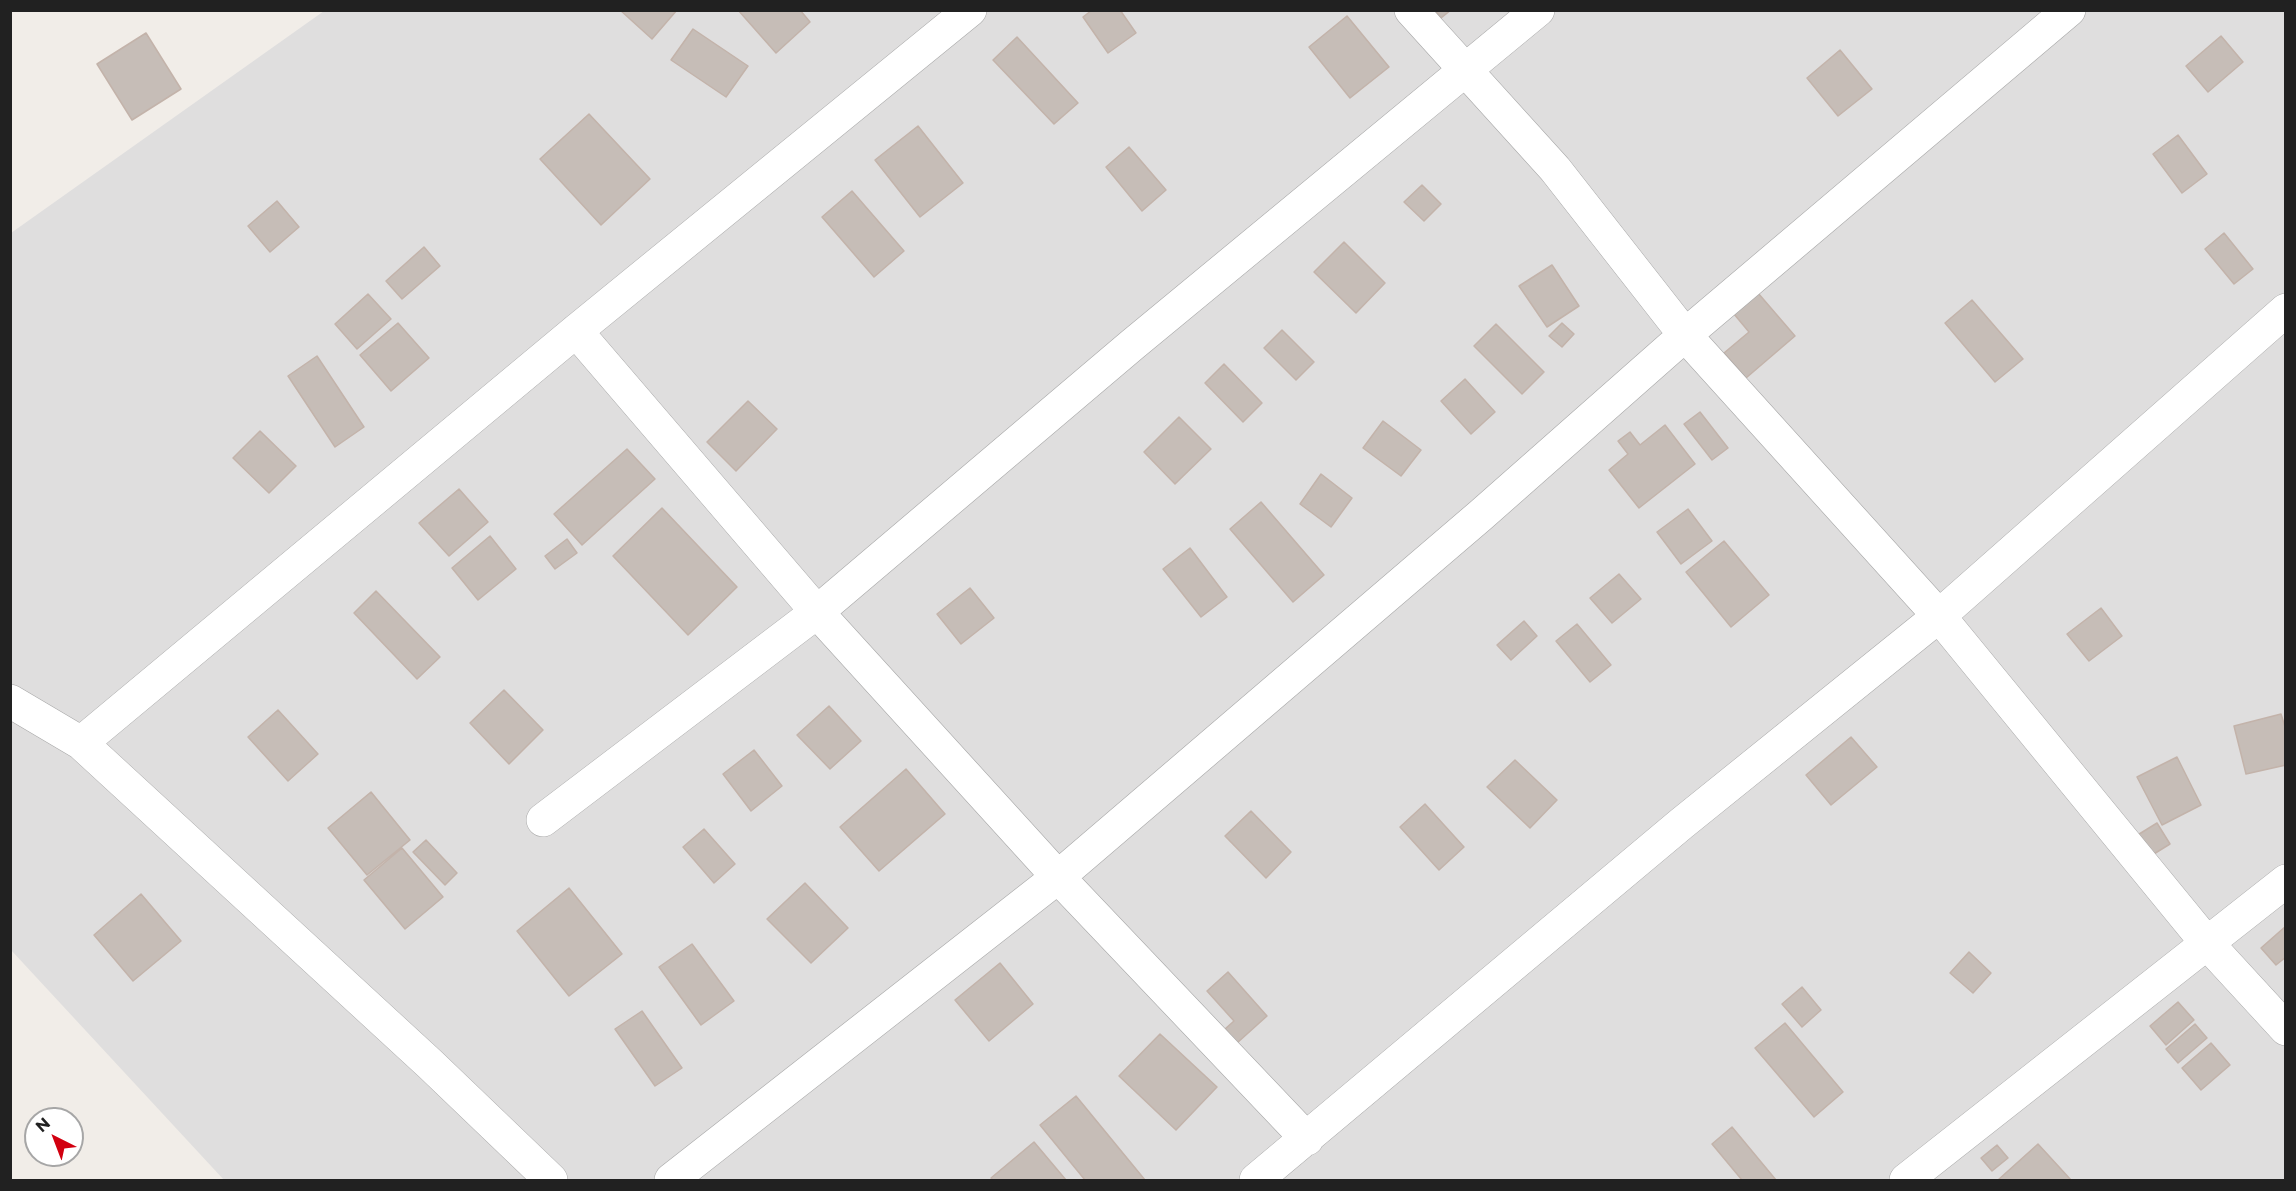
<!DOCTYPE html>
<style>
body{margin:0}
#map{position:relative;width:2296px;height:1191px;overflow:hidden;background:#f1ede8;font-family:Montserrat,sans-serif}
canvas{display:block}
.frame{position:absolute;inset:0;border:12px solid #212121;pointer-events:none}
.north{position:absolute;left:24px;top:1107px;width:60px;height:60px;box-sizing:border-box;background:#fff;border:2px solid #a6a6a6;border-radius:50%;rotate:318deg;font-size:16px;font-weight:700;line-height:24px;text-align:center;color:#212121}
.north::after{content:'';display:block;margin:auto;width:21px;height:27px;background:#d20010;clip-path:polygon(50% 0,100% 100%,50% 72%,0 100%)}
</style>
<div id="map">
<canvas width="2296" height="1191"></canvas>
<div class="frame"></div>
<div class="north">N</div>
</div>
<script>
const c = document.querySelector('canvas').getContext('2d');
c.lineJoin = 'round';
function paint(path, color) { c.fillStyle = color; c.fill(path, 'evenodd'); }
function trace(path, color, width, dash) { c.strokeStyle = color; c.lineWidth = width; c.lineCap = dash ? 'butt' : 'round'; c.setLineDash(dash || []); c.stroke(path); }
paint(new Path2D(`
 M 324,11 L 2285,11 L 2285,1180 L 224,1180 L 11,950 L 11,233 Z`), '#dfdede');
const building = new Path2D(`
 M 620,10 L 677,10 L 652,39 Z
 M 738,10 L 800,10 L 810,22 L 776,53 Z
 M 1092,10 L 1120,10 L 1136,33 L 1108,53 L 1083,17 Z
 M 1435,10 L 1451,10 L 1441,18 Z
 M 1347,16 L 1389,67 L 1350,98 L 1309,47 Z
 M 693,29 L 748,66 L 726,97 L 671,60 Z
 M 146,33 L 181,89 L 132,120 L 97,64 Z
 M 2221,36 L 2243,62 L 2208,92 L 2186,66 Z
 M 1017,37 L 1078,103 L 1054,124 L 993,60 Z
 M 1840,50 L 1872,89 L 1838,116 L 1807,78 Z
 M 589,114 L 650,179 L 601,225 L 540,159 Z
 M 918,126 L 963,183 L 920,217 L 875,160 Z
 M 2178,135 L 2207,174 L 2182,193 L 2153,154 Z
 M 1129,147 L 1166,190 L 1142,211 L 1106,167 Z
 M 1422,185 L 1441,204 L 1424,221 L 1404,202 Z
 M 852,191 L 904,251 L 874,277 L 822,217 Z
 M 277,201 L 299,227 L 270,252 L 248,226 Z
 M 2224,233 L 2253,269 L 2234,284 L 2205,249 Z
 M 1344,242 L 1385,283 L 1356,313 L 1314,272 Z
 M 424,247 L 440,266 L 402,299 L 386,281 Z
 M 1552,265 L 1579,306 L 1547,327 L 1519,286 Z
 M 1758,293 L 1795,336 L 1746,378 L 1724,353 L 1749,332 L 1734,314 Z
 M 368,294 L 391,319 L 357,349 L 335,324 Z
 M 1972,300 L 2023,359 L 1995,382 L 1945,323 Z
 M 398,323 L 429,358 L 391,391 L 360,355 Z
 M 1562,323 L 1574,334 L 1562,347 L 1549,336 Z
 M 1496,324 L 1544,372 L 1522,394 L 1474,346 Z
 M 1282,330 L 1314,362 L 1296,380 L 1264,348 Z
 M 317,356 L 364,427 L 335,447 L 288,376 Z
 M 1224,364 L 1262,403 L 1243,422 L 1205,383 Z
 M 1465,379 L 1495,412 L 1471,434 L 1441,401 Z
 M 748,401 L 777,429 L 736,471 L 707,442 Z
 M 1700,412 L 1728,448 L 1712,460 L 1684,424 Z
 M 1179,417 L 1211,449 L 1175,484 L 1144,452 Z
 M 1383,421 L 1421,450 L 1401,476 L 1363,448 Z
 M 1665,425 L 1695,464 L 1639,508 L 1609,470 L 1628,454 L 1618,441 L 1630,432 L 1640,445 Z
 M 260,431 L 296,466 L 269,493 L 233,458 Z
 M 627,449 L 655,479 L 582,545 L 554,514 Z
 M 1321,474 L 1352,498 L 1331,527 L 1300,504 Z
 M 459,489 L 488,522 L 449,556 L 419,523 Z
 M 1261,502 L 1324,575 L 1293,602 L 1230,529 Z
 M 662,508 L 737,587 L 688,635 L 613,556 Z
 M 1688,509 L 1712,541 L 1681,564 L 1657,532 Z
 M 490,536 L 516,569 L 478,600 L 452,568 Z
 M 567,539 L 577,553 L 555,569 L 545,556 Z
 M 1724,541 L 1769,595 L 1731,627 L 1686,572 Z
 M 1190,548 L 1227,597 L 1201,617 L 1163,569 Z
 M 1619,574 L 1641,599 L 1612,623 L 1590,598 Z
 M 970,588 L 994,618 L 961,644 L 937,614 Z
 M 376,591 L 440,657 L 417,679 L 354,613 Z
 M 2101,608 L 2122,636 L 2089,661 L 2067,634 Z
 M 1524,621 L 1537,636 L 1511,660 L 1497,645 Z
 M 1577,624 L 1611,665 L 1590,682 L 1556,641 Z
 M 504,690 L 543,730 L 509,764 L 470,723 Z
 M 829,706 L 861,741 L 830,769 L 797,735 Z
 M 278,710 L 318,754 L 288,781 L 248,737 Z
 M 2281,714 L 2286,730 L 2286,765 L 2246,774 L 2234,726 Z
 M 1851,737 L 1877,767 L 1831,805 L 1806,775 Z
 M 754,750 L 782,786 L 751,811 L 723,774 Z
 M 2177,757 L 2201,805 L 2162,825 L 2137,777 Z
 M 1515,760 L 1557,800 L 1530,828 L 1487,787 Z
 M 906,769 L 945,814 L 879,871 L 840,827 Z
 M 371,792 L 410,840 L 367,875 L 328,828 Z
 M 1425,804 L 1464,847 L 1439,870 L 1400,827 Z
 M 1251,811 L 1291,852 L 1266,878 L 1225,836 Z
 M 2157,823 L 2170,844 L 2149,857 L 2136,836 Z
 M 704,829 L 735,864 L 714,883 L 683,847 Z
 M 426,840 L 457,873 L 445,885 L 413,852 Z
 M 402,848 L 443,897 L 405,929 L 364,880 Z
 M 805,883 L 848,928 L 811,963 L 767,919 Z
 M 569,888 L 622,954 L 569,996 L 517,931 Z
 M 141,894 L 181,941 L 133,981 L 94,935 Z
 M 2286,926 L 2286,957 L 2276,965 L 2261,948 Z
 M 692,944 L 734,1001 L 701,1025 L 659,967 Z
 M 1969,952 L 1991,973 L 1973,993 L 1950,973 Z
 M 1000,963 L 1033,1004 L 989,1041 L 955,1000 Z
 M 1228,972 L 1267,1016 L 1237,1043 L 1225,1029 L 1234,1021 L 1207,991 Z
 M 1802,987 L 1821,1010 L 1802,1027 L 1782,1004 Z
 M 2178,1002 L 2194,1020 L 2166,1045 L 2150,1026 Z
 M 642,1011 L 682,1068 L 655,1086 L 615,1029 Z
 M 1785,1023 L 1843,1092 L 1814,1117 L 1755,1048 Z
 M 2195,1024 L 2207,1038 L 2178,1063 L 2166,1049 Z
 M 1160,1034 L 1217,1087 L 1176,1130 L 1119,1076 Z
 M 2211,1043 L 2230,1065 L 2201,1090 L 2182,1068 Z
 M 1076,1096 L 1145,1180 L 1085,1180 L 1040,1125 Z
 M 1732,1127 L 1776,1180 L 1742,1180 L 1712,1144 Z
 M 1034,1142 L 1066,1180 L 993,1180 L 991,1178 Z
 M 2038,1144 L 2071,1180 L 1998,1180 Z
 M 1997,1145 L 2008,1158 L 1992,1171 L 1981,1158 Z`);
paint(building, '#c6bdb7');
trace(building, '#c3b3aa', 1.5);
const minor = new Path2D(`
 M 1411,10 L 1555,169 L 1685,335 L 1939,616 L 2206,942 L 2286,1029
 M 576,331 L 817,612 L 1058,877 L 1307,1139
 M 10,701 L 81,743 L 430,1064 L 551,1180
 M 81,743 L 576,331 L 970,10
 M 543,820 L 817,612 L 1132,345 L 1538,10
 M 671,1180 L 1058,877 L 1481,515 L 1685,335 L 2069,10
 M 1256,1180 L 1681,824 L 1939,616 L 2286,310
 M 1906,1180 L 2286,881`);
trace(minor, '#a8a8a8', 34);
trace(minor, '#fff', 33);
</script>
